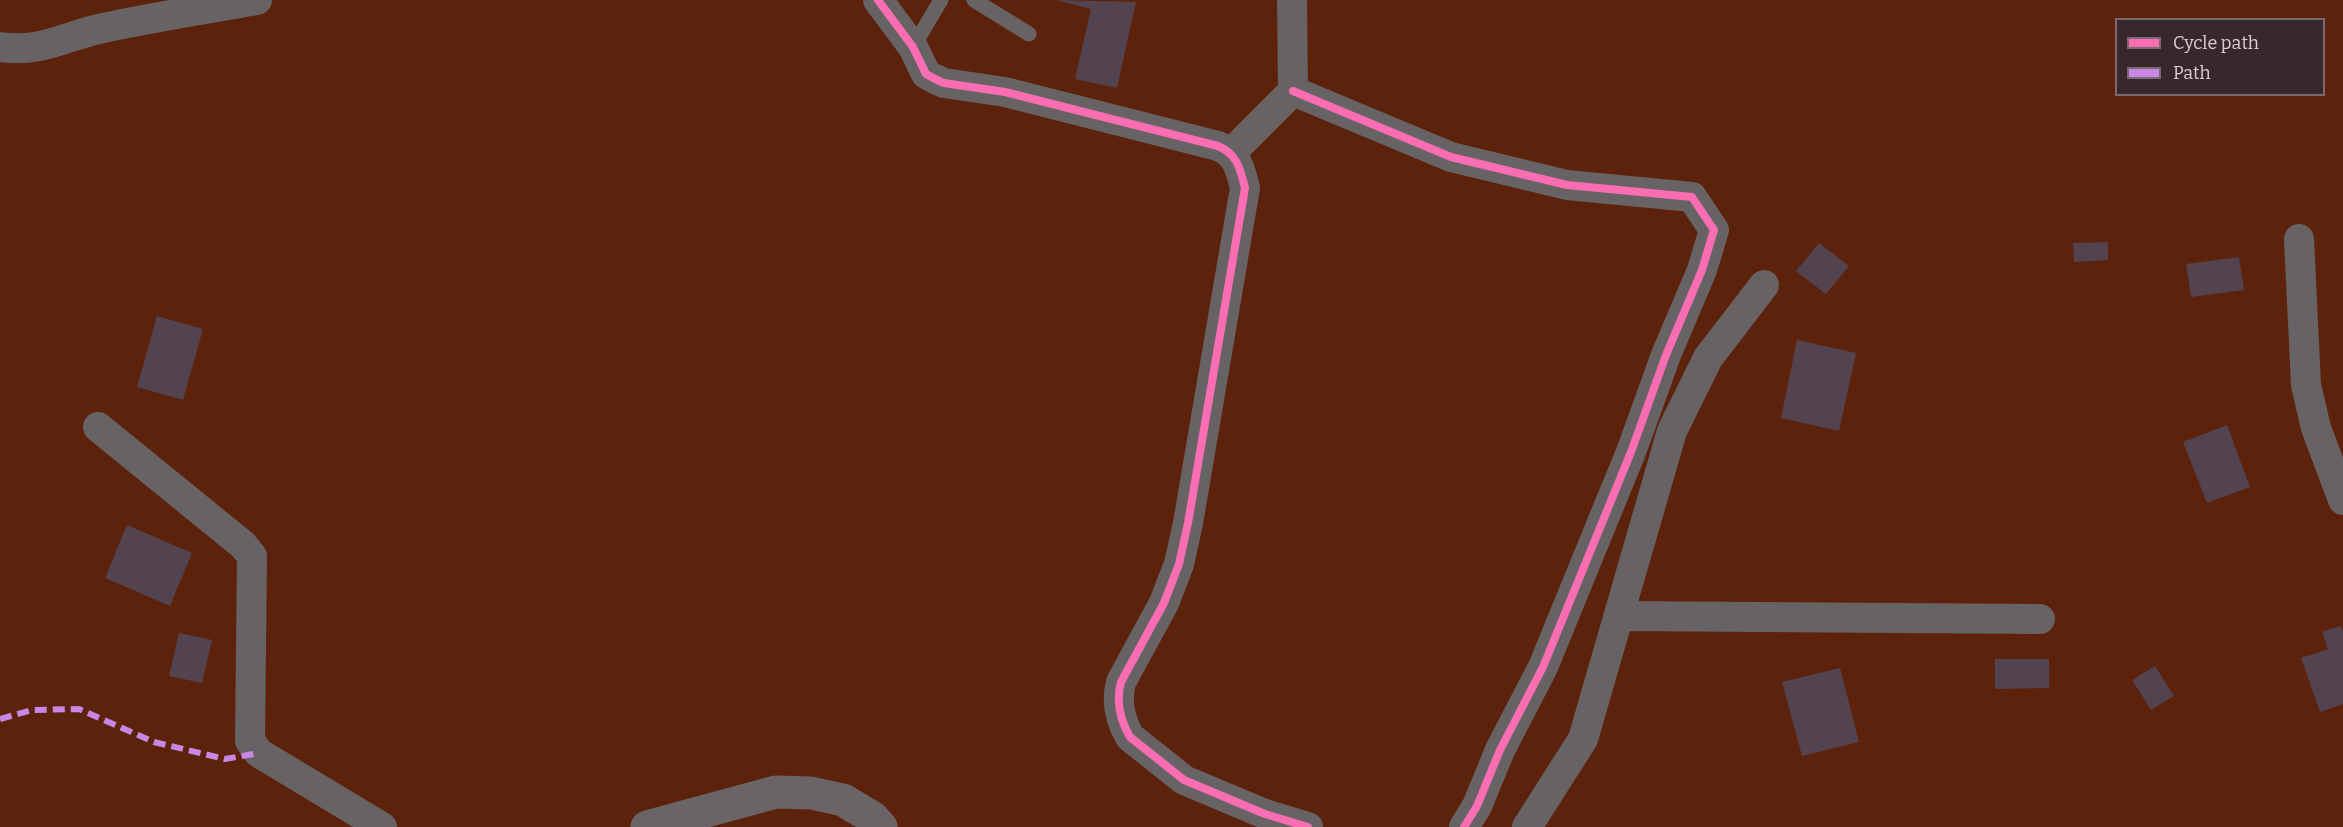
<!DOCTYPE html>
<style>
body{margin:0}
#map{position:relative;width:2343px;height:827px;overflow:hidden;background:#342c2f;font-family:Bitter,serif}
canvas{display:block}
.legend{position:absolute;left:2115px;top:18px;width:210px;height:78px;box-sizing:border-box;background:#38282e;border:2px solid #786a70;margin:0;padding:8px 10px;list-style:none;font-size:18px;color:#d9ced2}
.legend li{display:flex;align-items:center;gap:12px;height:30px}
.legend b{width:30px;border:2px solid #786a70}
</style>
<div id="map">
<canvas width="2343" height="827"></canvas>
<ul class="legend">
<li><b style="height:8px;background:#f96db3"></b>Cycle path</li>
<li><b style="height:8px;background:#c787e3"></b>Path</li>
</ul>
</div>
<script>
const c = document.querySelector('canvas').getContext('2d');
c.lineJoin = 'round';
function paint(path, color) { c.fillStyle = color; c.fill(path, 'evenodd'); }
function trace(path, color, width, dash) { c.strokeStyle = color; c.lineWidth = width; c.lineCap = dash ? 'butt' : 'round'; c.setLineDash(dash || []); c.stroke(path); }
paint(new Path2D(`
 M 0,0 L 2343,0 L 2343,827 L 0,827 ZM 2116,20 L 2324,20 L 2324,94 L 2116,94 Z`), '#5d220c');
paint(new Path2D(`
 M 1056,0 L 1136,2 L 1117,88 L 1075,79 L 1091,9 Z
 M 2108,242 L 2108,260 L 2074,262 L 2073,243 Z
 M 1819,243 L 1849,266 L 1826,294 L 1796,271 Z
 M 2239,257 L 2244,290 L 2191,297 L 2186,264 Z
 M 157,316 L 203,329 L 183,400 L 137,387 Z
 M 1797,340 L 1856,353 L 1839,431 L 1781,418 Z
 M 2227,425 L 2250,487 L 2207,503 L 2183,442 Z
 M 127,525 L 192,553 L 170,606 L 105,578 Z
 M 2340,626 L 2343,631 L 2343,704 L 2320,712 L 2301,658 L 2328,649 L 2322,632 Z
 M 179,633 L 212,640 L 202,683 L 169,676 Z
 M 1995,659 L 2049,659 L 2049,688 L 1995,689 Z
 M 2155,666 L 2174,696 L 2151,710 L 2132,680 Z
 M 1840,668 L 1859,742 L 1802,756 L 1782,682 Z`), '#52434f');
trace(new Path2D(`
 M 974,0 L 1029,34
 M 913,47 L 941,0`), '#676263', 15);
trace(new Path2D(`
 M 878,0 L 913,47 L 926,74 L 935,79 L 944,83 L 1005,92 L 1218,146 C 1237,154 1240,168 1245,188 L 1188,523 L 1179,564 L 1164,603 L 1121,682 C 1116,701 1120,720 1130,737 L 1184,780 L 1265,814 L 1308,827
 M 0,47 C 41,53 65,36 103,28 C 154,17 206,9 257,0
 M 1293,91 L 1451,157 L 1567,185 L 1692,197 L 1714,230 L 1702,270 L 1666,355 L 1631,452 L 1543,667 L 1500,750 L 1477,806 L 1464,827
 M 1231,153 L 1293,91 L 1292,0
 M 2299,239 L 2306,385 L 2316,428 L 2343,500
 M 98,427 L 243,545 L 252,556 L 250,741 L 259,753 L 382,827
 M 1619,616 L 2040,619
 M 1527,827 L 1583,739 L 1672,431 L 1708,358 L 1764,285`), '#676263', 30);
trace(new Path2D(`
 M 647,827 L 776,792 L 811,793 L 843,800 L 873,818 L 881,827`), '#6a6466', 33);
trace(new Path2D(`
 M 0,719 L 32,710 L 79,709 L 154,742 L 225,759 L 259,753`), '#c787e3', 6, [12, 6]);
trace(new Path2D(`
 M 878,0 L 913,47 L 926,74 L 935,79 L 944,83 L 1005,92 L 1218,146 C 1237,154 1240,168 1245,188 L 1188,523 L 1179,564 L 1164,603 L 1121,682 C 1116,701 1120,720 1130,737 L 1184,780 L 1265,814 L 1308,827
 M 1293,91 L 1451,157 L 1567,185 L 1692,197 L 1714,230 L 1702,270 L 1666,355 L 1631,452 L 1543,667 L 1500,750 L 1477,806 L 1464,827`), '#f96db3', 8);
</script>
